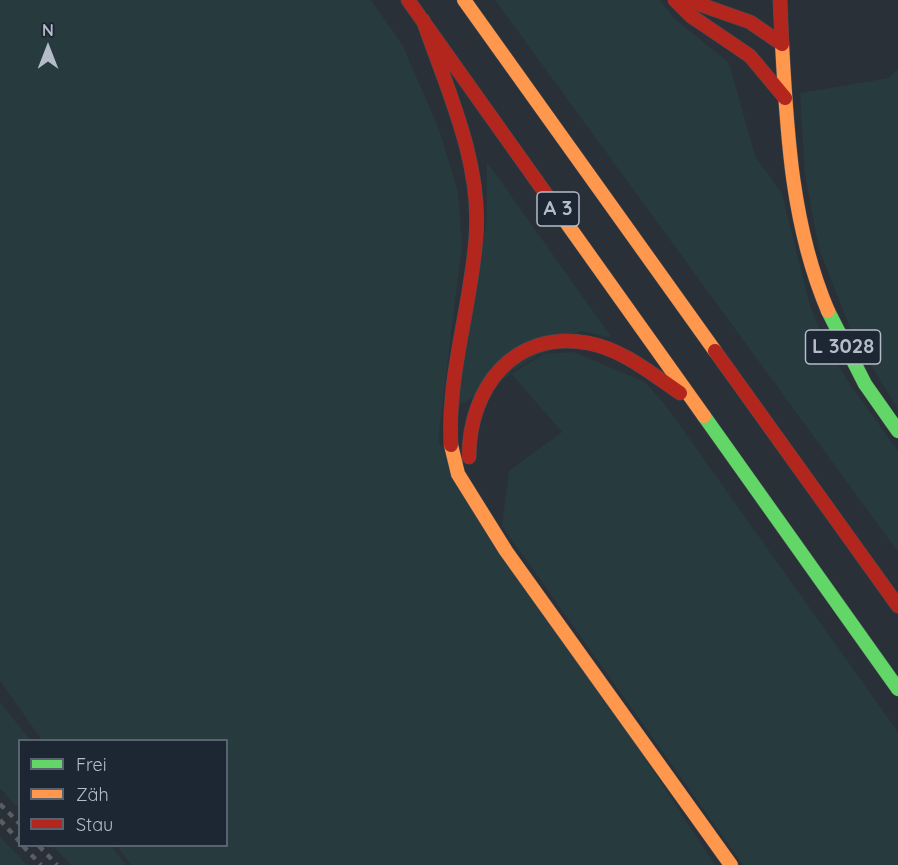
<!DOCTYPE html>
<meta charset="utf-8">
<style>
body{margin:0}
#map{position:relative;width:898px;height:865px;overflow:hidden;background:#2a3038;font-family:Quicksand,sans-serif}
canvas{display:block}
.legend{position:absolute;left:18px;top:739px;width:210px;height:108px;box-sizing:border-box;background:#1d2633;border:2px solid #59626f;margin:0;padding:8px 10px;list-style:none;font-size:18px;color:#b4bcc9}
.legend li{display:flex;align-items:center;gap:12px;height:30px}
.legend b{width:30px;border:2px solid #59626f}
.north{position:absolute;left:18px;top:18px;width:60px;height:60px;-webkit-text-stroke:4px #1d2633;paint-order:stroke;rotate:0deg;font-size:16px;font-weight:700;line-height:24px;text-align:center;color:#b4bcc9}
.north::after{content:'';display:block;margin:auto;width:21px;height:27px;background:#b4bcc9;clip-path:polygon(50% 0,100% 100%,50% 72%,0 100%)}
</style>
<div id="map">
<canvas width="898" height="865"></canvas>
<ul class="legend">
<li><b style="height:8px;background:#63d668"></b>Frei</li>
<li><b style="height:8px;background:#ff974d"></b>Zäh</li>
<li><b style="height:8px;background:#b3261e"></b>Stau</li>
</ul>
<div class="north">N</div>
</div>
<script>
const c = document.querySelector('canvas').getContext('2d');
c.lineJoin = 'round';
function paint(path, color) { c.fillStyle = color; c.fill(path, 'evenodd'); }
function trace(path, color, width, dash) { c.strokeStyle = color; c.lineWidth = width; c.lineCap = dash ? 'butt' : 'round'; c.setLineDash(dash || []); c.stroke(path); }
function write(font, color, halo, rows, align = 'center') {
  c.font = font + ' Quicksand,sans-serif'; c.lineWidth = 6; c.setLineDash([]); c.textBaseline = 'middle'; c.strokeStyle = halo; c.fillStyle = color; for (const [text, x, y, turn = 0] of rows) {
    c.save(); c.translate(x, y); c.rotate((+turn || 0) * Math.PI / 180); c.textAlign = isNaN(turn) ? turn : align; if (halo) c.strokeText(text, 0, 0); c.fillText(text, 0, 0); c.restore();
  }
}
paint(new Path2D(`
 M 0,0 L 371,0 L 403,46 L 440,132 L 458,192 L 462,244 L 438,441 L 715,865 L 131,865 L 117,846 L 226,846 L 226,740 L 42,740 L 0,681 Z
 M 495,0 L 660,0 L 674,18 L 729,63 L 755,156 L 782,194 L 810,306 L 826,344 L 849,383 L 898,451 L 898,552 Z
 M 898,69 L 898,409 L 854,338 L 819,249 L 805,175 L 800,93 L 889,78 Z
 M 487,162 L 612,338 L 581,331 L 457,407 L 487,218 Z
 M 574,352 L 645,382 L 666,406 L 898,732 L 898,865 L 743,865 L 502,526 L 509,471 L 562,432 L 510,372 L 541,354 Z
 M 0,702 L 30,740 L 20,740 L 19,809 L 0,788 Z
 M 0,837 L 27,865 L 0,865 Z
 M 53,846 L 111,846 L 126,865 L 71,865 Z`), '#273a3e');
const fast = new Path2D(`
 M 828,311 L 865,384 L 898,431
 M 704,416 L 898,689`);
const slow = new Path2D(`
 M 464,0 L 715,351
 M 782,44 C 787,135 792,227 828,311
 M 563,218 L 704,416
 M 451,445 L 458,474 L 506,551 L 731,865`);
const jam = new Path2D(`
 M 408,0 L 563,218
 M 675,0 L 691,16 L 750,56 L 785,98
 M 780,0 L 782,44
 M 690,1 L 750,22 L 782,44
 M 423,20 C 447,89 482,162 476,237 C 471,307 447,375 451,445
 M 715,351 L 898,606
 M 469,457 C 469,389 513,329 588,343 C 622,349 652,374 680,393`);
trace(fast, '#484c53', 15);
trace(slow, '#484c53', 15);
trace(jam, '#484c53', 15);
trace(fast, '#63d668', 14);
trace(slow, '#ff974d', 14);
trace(jam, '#b3261e', 14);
trace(new Path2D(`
 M 0,804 L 20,824
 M 0,820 L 20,842
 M 23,846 L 41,865
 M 39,846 L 57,865`), '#595d64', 4.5, [6, 6]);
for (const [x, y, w] of [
 [558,209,42],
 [843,347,75]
]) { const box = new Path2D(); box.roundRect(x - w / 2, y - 17, w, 34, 4.5); c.fillStyle = '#1d2633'; c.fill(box); trace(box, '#b4bcc9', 1.5); }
write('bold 20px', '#b4bcc9', null, [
 ["A 3",558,209],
 ["L 3028",843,347]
]);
</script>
